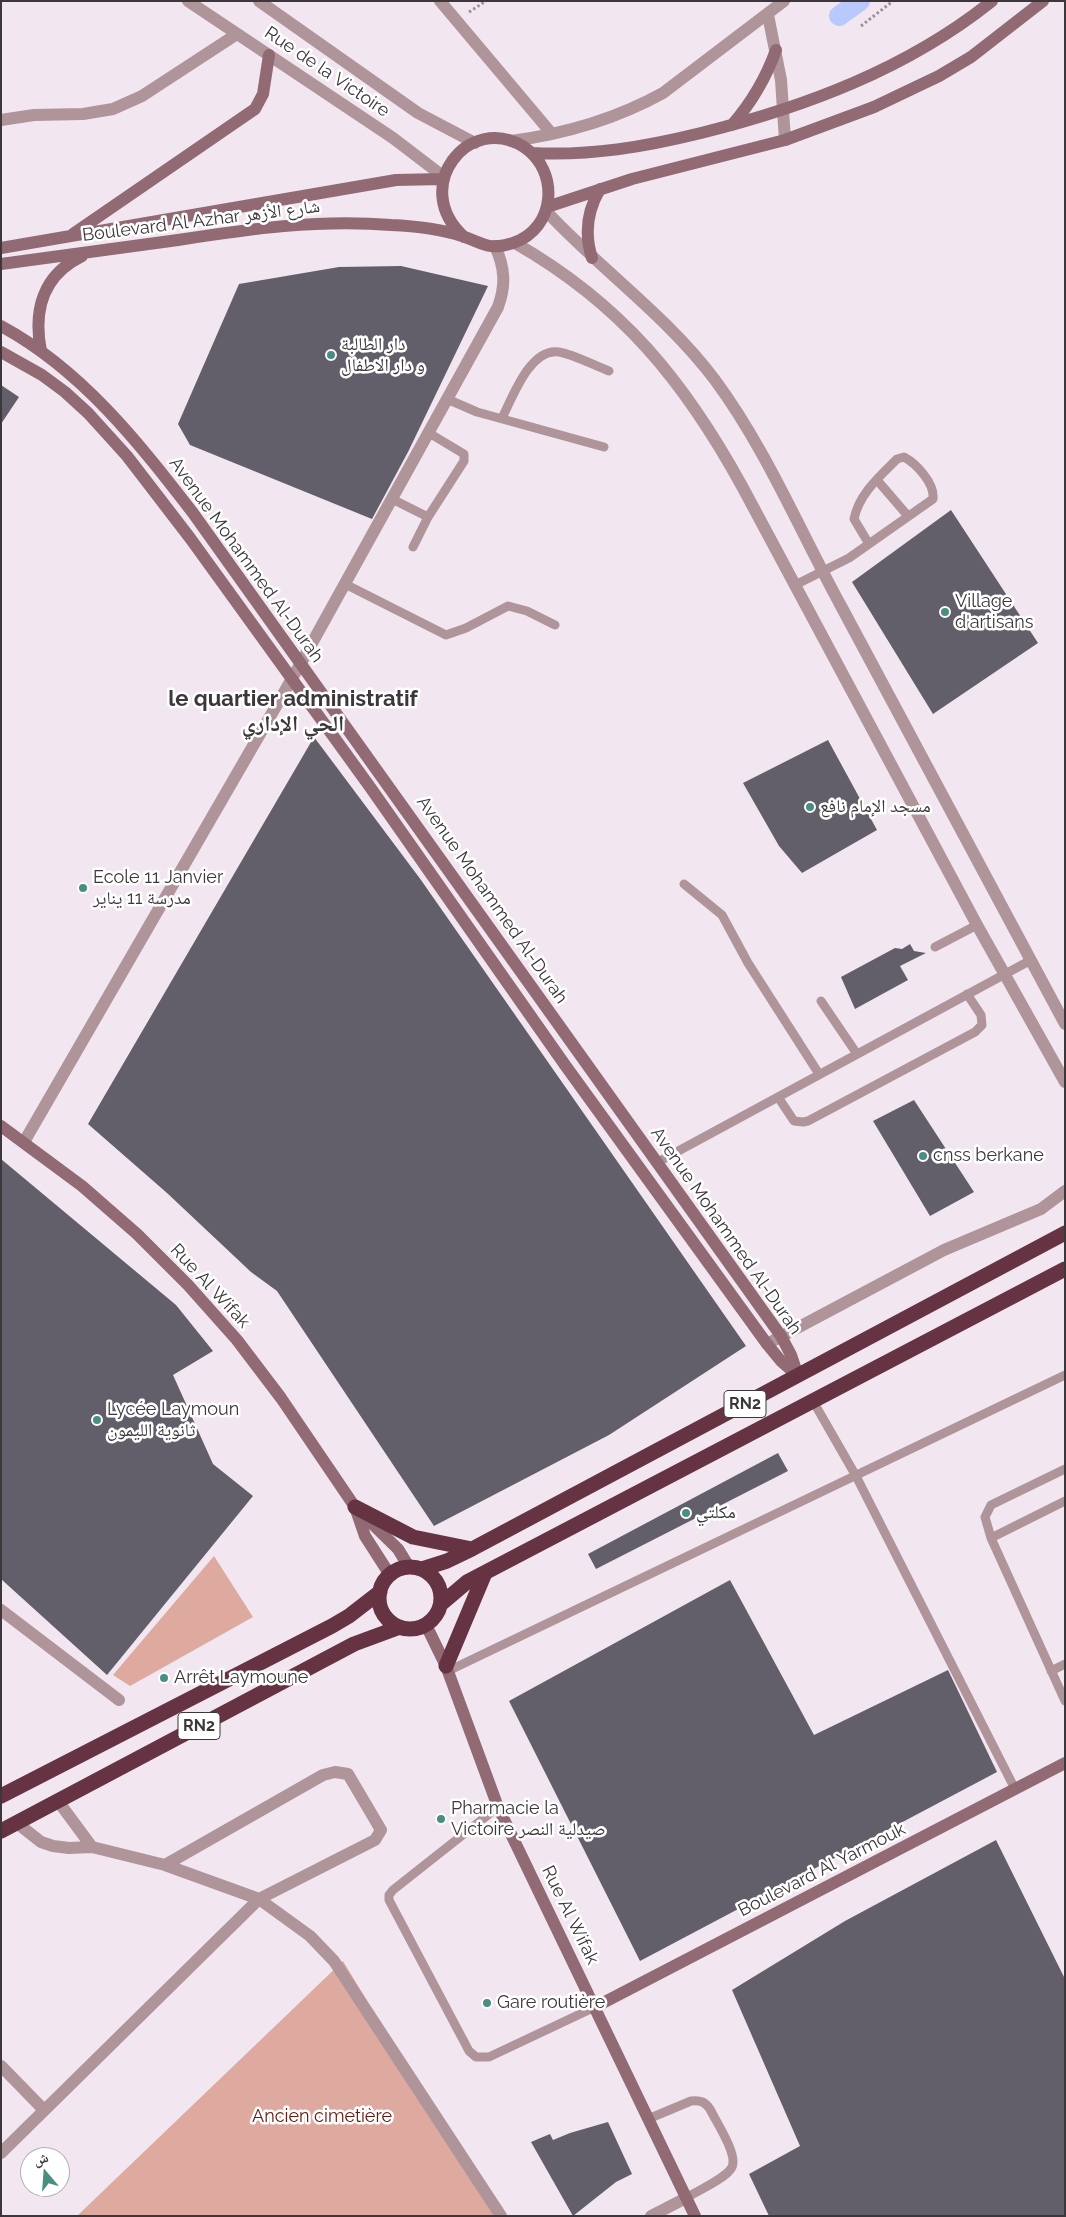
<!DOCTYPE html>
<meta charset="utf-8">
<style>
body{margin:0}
#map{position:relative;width:1066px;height:2217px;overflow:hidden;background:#f2e6f0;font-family:Raleway,"Noto Naskh Arabic",sans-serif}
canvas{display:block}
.frame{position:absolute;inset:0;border:2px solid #3b373a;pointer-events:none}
.north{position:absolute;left:20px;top:2147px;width:50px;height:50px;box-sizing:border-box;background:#fff;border:1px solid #b1afb0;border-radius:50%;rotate:342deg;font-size:14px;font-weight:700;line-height:20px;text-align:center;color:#3b373a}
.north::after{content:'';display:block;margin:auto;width:18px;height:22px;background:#4a8e82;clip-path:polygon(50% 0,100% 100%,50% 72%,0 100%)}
</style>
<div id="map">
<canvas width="1066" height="2217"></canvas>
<div class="frame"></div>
<div class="north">ش</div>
</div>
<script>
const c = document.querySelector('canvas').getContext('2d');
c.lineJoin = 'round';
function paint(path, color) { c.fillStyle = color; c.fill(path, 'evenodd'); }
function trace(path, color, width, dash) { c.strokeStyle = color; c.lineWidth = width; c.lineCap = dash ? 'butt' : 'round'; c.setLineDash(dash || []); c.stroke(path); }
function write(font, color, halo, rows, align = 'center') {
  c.font = font + ' Raleway,"Noto Naskh Arabic",sans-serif'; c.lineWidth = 5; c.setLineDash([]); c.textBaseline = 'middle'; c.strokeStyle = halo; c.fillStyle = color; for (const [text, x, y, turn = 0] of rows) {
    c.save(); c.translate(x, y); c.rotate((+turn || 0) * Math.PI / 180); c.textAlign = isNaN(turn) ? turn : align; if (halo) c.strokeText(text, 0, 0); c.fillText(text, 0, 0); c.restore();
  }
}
paint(new Path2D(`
 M 214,1556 L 253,1617 L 130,1686 L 113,1675 Z
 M 343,1961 L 497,2216 L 77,2216 Z`), '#dea99e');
trace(new Path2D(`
 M 839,16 L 860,1`), '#b9c9fd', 20);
paint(new Path2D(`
 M 401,266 L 488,286 L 408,452 L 372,519 L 190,445 L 178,424 L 239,284 L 339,267 Z
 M 1,385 L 19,397 L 1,424 Z
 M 951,510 L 1038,643 L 933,714 L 852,582 Z
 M 314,737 L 421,880 L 746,1346 L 609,1435 L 434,1526 L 277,1291 L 251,1272 L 167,1193 L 88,1124 Z
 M 828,740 L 877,830 L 802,873 L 779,846 L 743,783 Z
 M 910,944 L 914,951 L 926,953 L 900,966 L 908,980 L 855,1009 L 841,977 L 895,948 L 902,949 Z
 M 914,1100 L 974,1192 L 930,1216 L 873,1121 Z
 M 1,1159 L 176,1305 L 213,1351 L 173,1375 L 213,1464 L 253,1496 L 107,1675 L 1,1579 Z
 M 778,1453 L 788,1471 L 596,1569 L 588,1554 Z
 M 730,1580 L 814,1735 L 948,1670 L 997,1772 L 640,1961 L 509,1701 Z
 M 996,1840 L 1065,1979 L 1065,2216 L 769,2216 L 749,2174 L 800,2146 L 732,1990 L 845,1921 Z
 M 608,2122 L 632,2174 L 616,2182 L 573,2216 L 531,2142 L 550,2134 L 553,2140 L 570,2133 Z`), '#635f6a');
trace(new Path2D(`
 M 469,12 L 486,1
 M 861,26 L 893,1`), '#999197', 3, [2.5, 2.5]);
trace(new Path2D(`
 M 447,399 L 477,412 L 604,447
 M 502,418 C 512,399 530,347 559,352 C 575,355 593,365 609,371
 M 877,480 L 908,516
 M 392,499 L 428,517 L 464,461 L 464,454 L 429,433
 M 413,547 L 428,517
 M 345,584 L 446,635 L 466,628 L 508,606 L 527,611 L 555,625
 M 795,585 L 849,558 L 933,499 C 935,484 917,464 904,457 L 897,459 C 879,477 859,494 854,519 L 869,544
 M 684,884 L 722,915 L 748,963 L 819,1074
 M 935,947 L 977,925
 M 821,1001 L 857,1054
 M 778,1097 L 794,1121 L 803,1122 L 808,1121 L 975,1032 L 982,1025 L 981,1015 L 967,994
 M 658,1162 L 1031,960
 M 813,1401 L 856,1476 L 1015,1789
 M 1065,1469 L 991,1505 L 985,1517 L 991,1538 L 1065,1701
 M 991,1538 L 1065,1501
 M 448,1671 L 1065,1375
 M 1051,1671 L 1065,1664
 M 498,1807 L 393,1890 L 389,1895 L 389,1900 L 469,2051 L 476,2057 L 489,2057 L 595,2007
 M 648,2119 L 691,2101 C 701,2100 705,2102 710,2109 C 716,2122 738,2154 732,2167 C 727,2178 697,2191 686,2198`), '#af949a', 9);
trace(new Path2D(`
 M 188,1 L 393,138 L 444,177
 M 259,1 L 418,113 L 475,143
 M 440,1 L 552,134
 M 768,15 L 781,80 L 785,140
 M 1,120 L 34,115 L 83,114 L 113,109 L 142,96 L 237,34
 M 511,141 C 564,134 616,119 663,93 L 784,1
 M 546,211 C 601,270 666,315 715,380 C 766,449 800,531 841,606 C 916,745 991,884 1065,1024
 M 515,243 C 622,304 685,382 743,488 L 977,925 L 1065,1082
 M 24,1142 L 301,663 L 498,307 C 506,285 505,268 495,246
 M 767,1344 L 944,1250 L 1041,1209 L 1065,1191
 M 1,1610 L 119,1700
 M 58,1801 L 92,1847
 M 17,1823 L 41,1842 L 53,1846 L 69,1848 L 92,1847 L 165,1865 L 259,1899 L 310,1936 L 334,1961 L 501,2216
 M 1,2066 L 44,2110
 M 1,2153 L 259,1899 L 375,1840 L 381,1830 L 348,1774 L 335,1772 L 323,1775 L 165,1865
 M 651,2216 L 686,2198`), '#af949a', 12);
trace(new Path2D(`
 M 732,125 C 752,102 766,78 776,50
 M 532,153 C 591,156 644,147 701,133 C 805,107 907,69 992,1
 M 547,207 L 632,179 L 785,140 L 874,107 L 939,76 L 971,57 L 1043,1
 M 73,234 L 255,109 L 263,94 L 269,55
 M 1,248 L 396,180 L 443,179
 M 592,258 C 584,233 587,211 600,189
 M 1,264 C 60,256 119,248 178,240 C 249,229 318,219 391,225 C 414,226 440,229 462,236 C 483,243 488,251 513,243 C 556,229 560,171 524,147 C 469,112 409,187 464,237
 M 1,326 C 82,370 138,442 193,513 L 781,1336 L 791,1355 L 798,1376
 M 41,351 C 33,310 43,275 82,256
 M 1,352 L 42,375 L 65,392 L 88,413 L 127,456 L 190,538 L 370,787 L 565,1065 L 767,1344 L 781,1361 L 798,1376
 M 1,1126 L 82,1186 L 137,1234 L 188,1285 L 237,1340 L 281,1398 L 355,1507 L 398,1549 L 409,1567
 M 355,1507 L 365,1536 L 390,1575
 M 426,1625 L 446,1666 L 498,1807 L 695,2216
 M 595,2007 L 1065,1763`), '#916a74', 12);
trace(new Path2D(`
 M 355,1507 L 413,1537 L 472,1549
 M379 1598a31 31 0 1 1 62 0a31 31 0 1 1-62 0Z
 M 422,1569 L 447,1561 L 472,1549 L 1065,1233
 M 441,1604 L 467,1582 L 1065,1269
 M 446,1666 L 485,1573
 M 1,1796 L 332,1626 L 349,1616 L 380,1592
 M 1,1831 L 354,1644 L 400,1627`), '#663343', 15);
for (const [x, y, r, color] of [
 [331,355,5,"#4a8e82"],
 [945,612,5,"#4a8e82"],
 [810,807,5,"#4a8e82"],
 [83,888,5,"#4a8e82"],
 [923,1156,5,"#4a8e82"],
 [97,1420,5,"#4a8e82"],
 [686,1513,5,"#4a8e82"],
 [164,1678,5,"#4a8e82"],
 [441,1819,5,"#4a8e82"],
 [487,2003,5,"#4a8e82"]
]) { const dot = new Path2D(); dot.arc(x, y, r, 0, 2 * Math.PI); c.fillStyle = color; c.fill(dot); trace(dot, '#fff', 2); }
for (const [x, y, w] of [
 [745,1404,42],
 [199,1726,42]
]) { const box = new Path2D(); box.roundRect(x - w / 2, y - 13.5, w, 27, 4); c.fillStyle = '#fff'; c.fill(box); trace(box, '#3b373a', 1); }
write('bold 16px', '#3b373a', null, [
 ["RN2",745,1404],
 ["RN2",199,1726]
]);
write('18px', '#3b373a', '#fff', [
 ["Rue de la Victoire",327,72,34],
 ["Boulevard Al Azhar شارع الأزهر",201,221,-7],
 ["Avenue Mohammed Al-Durah",246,560,54],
 ["Avenue Mohammed Al-Durah",492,900,55],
 ["Avenue Mohammed Al-Durah",726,1231,55],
 ["Rue Al Wifak",210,1286,47],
 ["Boulevard Al Yarmouk",822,1870,-27],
 ["Rue Al Wifak",570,1915,64]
]);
write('18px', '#3b373a', '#fff', [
 ["دار الطالبة",341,345],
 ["و دار الاطفال",341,366],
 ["Village",955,602],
 ["d'artisans",955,623],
 ["مسجد الإمام نافع",820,807],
 ["Ecole 11 Janvier",93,878],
 ["مدرسة 11 يناير",93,899],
 ["cnss berkane",933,1156],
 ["Lycée Laymoun",107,1410],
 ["ثانوية الليمون",107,1431],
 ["مكلتي",696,1513],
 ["Arrêt Laymoune",174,1678],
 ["Pharmacie la",451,1809],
 ["Victoire صيدلية النصر",451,1830],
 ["Gare routière",497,2003]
], 'left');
write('18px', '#641c12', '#fff', [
 ["Ancien cimetière",322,2117]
]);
write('bold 22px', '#3b373a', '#fff', [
 ["le quartier administratif",293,699],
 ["الحي الإداري",293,724]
]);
</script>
